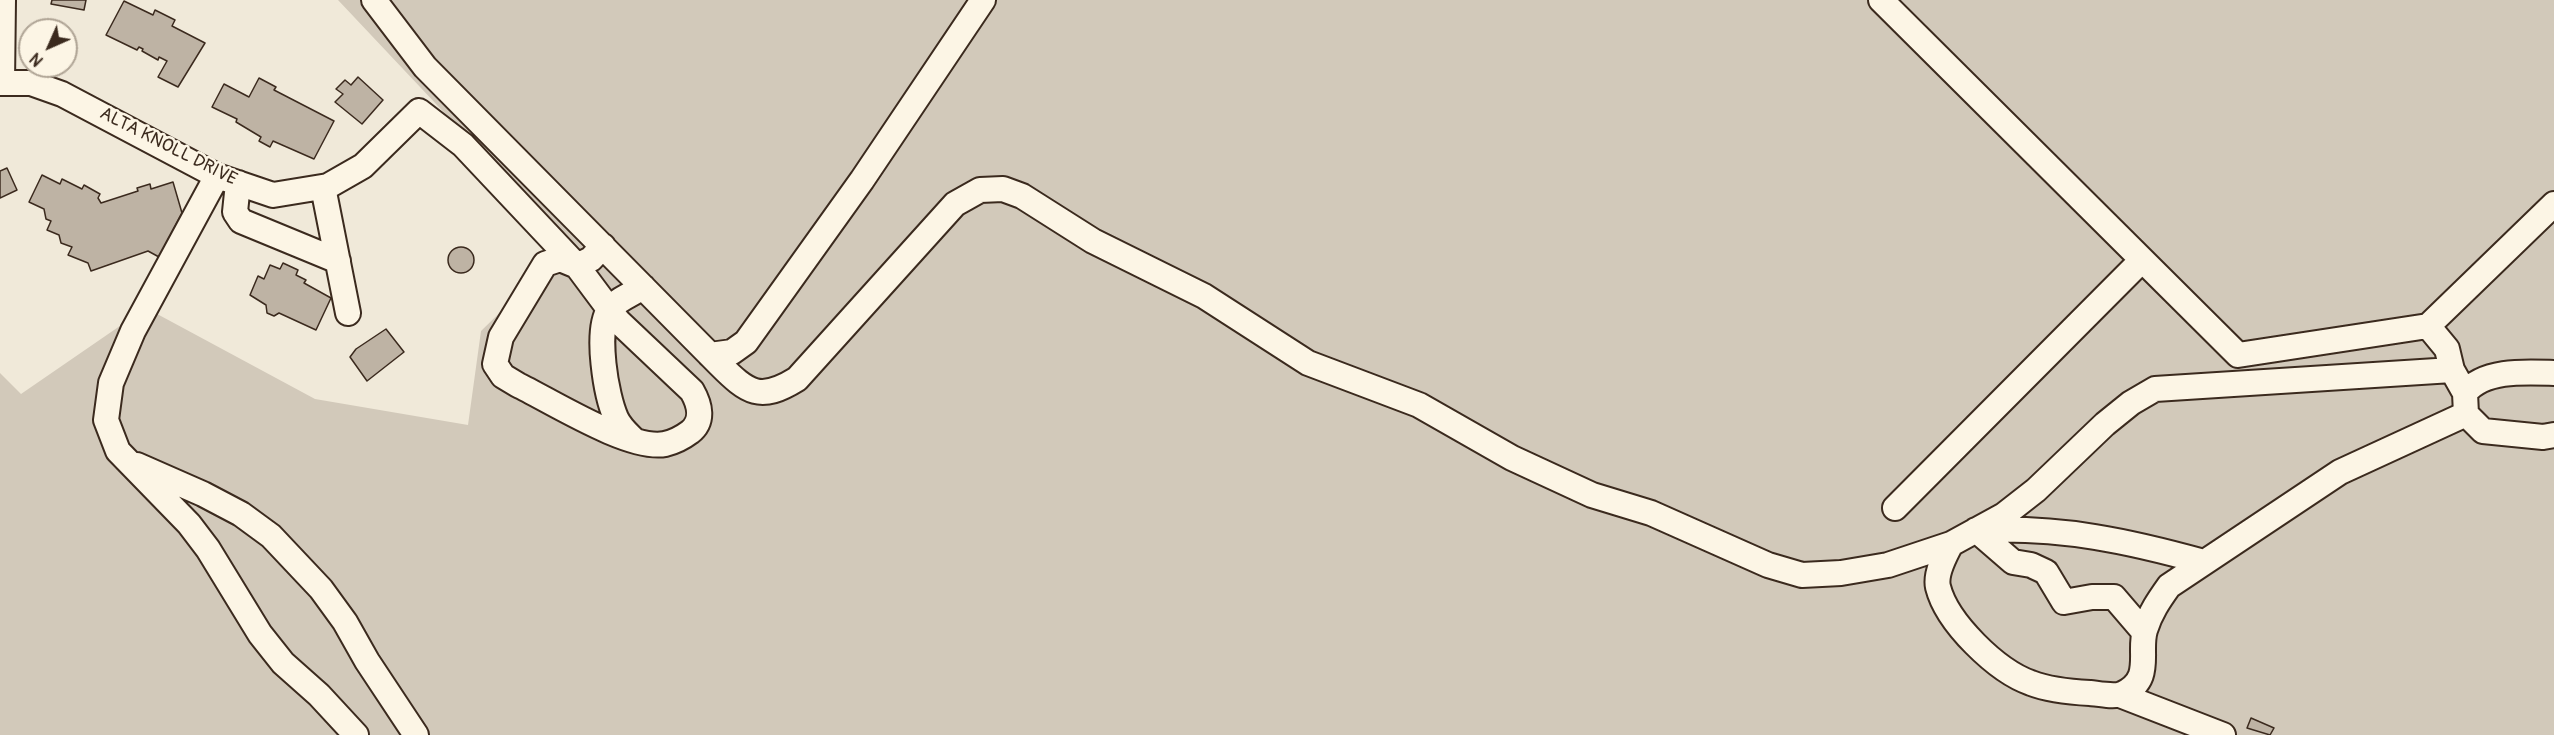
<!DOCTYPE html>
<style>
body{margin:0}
#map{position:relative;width:2554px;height:735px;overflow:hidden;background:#f0e9d9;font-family:Pangolin,sans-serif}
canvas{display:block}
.north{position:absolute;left:18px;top:18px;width:60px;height:60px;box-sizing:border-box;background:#fcf5e5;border:2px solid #afa495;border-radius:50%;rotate:225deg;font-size:16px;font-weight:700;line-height:24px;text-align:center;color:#3b2a1e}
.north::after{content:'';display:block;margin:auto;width:21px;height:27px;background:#3b2a1e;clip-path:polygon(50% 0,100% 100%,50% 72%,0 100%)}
</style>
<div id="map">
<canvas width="2554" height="735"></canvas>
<div class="north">N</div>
</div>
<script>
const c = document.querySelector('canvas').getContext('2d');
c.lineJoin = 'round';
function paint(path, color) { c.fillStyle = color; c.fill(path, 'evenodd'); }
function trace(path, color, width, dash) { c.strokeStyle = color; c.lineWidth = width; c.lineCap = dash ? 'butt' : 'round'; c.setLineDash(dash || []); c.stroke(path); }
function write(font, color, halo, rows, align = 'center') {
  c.font = font + ' Pangolin,sans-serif'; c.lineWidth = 5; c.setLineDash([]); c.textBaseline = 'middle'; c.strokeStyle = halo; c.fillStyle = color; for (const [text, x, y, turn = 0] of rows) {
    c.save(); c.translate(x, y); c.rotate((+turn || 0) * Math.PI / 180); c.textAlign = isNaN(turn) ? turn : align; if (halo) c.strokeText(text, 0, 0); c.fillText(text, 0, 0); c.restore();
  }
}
paint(new Path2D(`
 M 338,0 L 2554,0 L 2554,735 L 0,735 L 0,373 L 21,394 L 146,308 L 315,399 L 468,425 L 481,331 L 569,245 Z`), '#d2c9ba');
const building = new Path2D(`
 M 52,0 L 86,0 L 84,10 L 51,4 Z
 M 124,1 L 153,15 L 155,10 L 175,20 L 172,26 L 205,43 L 178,87 L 158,77 L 167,61 L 159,57 L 158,60 L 142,51 L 143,49 L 139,47 L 137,50 L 106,35 Z
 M 358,77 L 383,100 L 362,124 L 335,102 L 343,94 L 336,89 L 345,80 L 351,85 Z
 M 259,78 L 276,87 L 274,90 L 334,121 L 314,159 L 273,141 L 270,147 L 259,141 L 261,137 L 236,122 L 237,119 L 212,107 L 224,84 L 249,97 Z
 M 7,168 L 17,190 L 0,198 L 0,171 Z
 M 42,175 L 60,184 L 62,179 L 82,189 L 84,185 L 100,194 L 98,198 L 101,203 L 138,191 L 137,188 L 150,184 L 151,189 L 173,182 L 182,213 L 159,257 L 148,251 L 91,271 L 88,263 L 68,255 L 72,247 L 61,243 L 59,235 L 47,230 L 51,221 L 46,219 L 44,209 L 29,202 Z
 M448 260a13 13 0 1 1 26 0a13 13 0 1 1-26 0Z
 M 283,263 L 298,270 L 296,275 L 306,280 L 304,283 L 331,298 L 316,330 L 279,313 L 274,316 L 267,313 L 266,305 L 250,295 L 258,276 L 264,279 L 270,265 L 280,269 Z
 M 386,329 L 404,352 L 367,381 L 350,357 L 356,349 Z
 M 2251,718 L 2274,728 L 2270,735 L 2247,728 Z`);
paint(building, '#beb3a4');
trace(building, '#3b2a1e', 1.5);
const minor = new Path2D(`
 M 374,0 L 425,67 L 719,364 C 748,393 760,402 797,379 L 955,204 L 980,190 L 1003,189 L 1022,196 L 1093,241 L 1204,296 L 1308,363 L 1419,405 L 1512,458 L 1592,495 L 1651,513 L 1768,565 L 1802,575 L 1841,573 L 1888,565 L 1951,544 L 2004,515 L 2036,490 L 2105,424 L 2131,403 L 2155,389 L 2452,370 L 2465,393
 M 1881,0 L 2238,355 L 2428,326 L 2447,349 L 2452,370
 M 0,83 L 31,83 L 62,94 L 217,176 L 273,195 L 328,186 L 363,166 L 419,111 L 463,145 L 577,266 L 618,321 L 692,391 C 700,405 704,421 690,432 C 682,438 674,442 665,444 C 630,451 551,401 518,385 L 503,376 L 495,364 L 501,337 L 545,264 L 560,259 L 577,266 L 591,259 L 603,246
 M 2,83 L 3,0
 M 217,176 L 133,331 L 111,383 L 106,420 L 118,451 L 189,524 L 208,549 L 260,634 L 283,663 L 319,695 L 356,735
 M 238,183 L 235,212 L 241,221 L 338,261
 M 323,187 L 348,313
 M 2428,326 L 2554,204
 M 710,355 L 732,352 L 746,342 L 862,180 L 983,0
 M 2554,373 C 2526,372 2484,369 2465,393 L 2466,414 L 2483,431 L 2543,437 L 2554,435
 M 634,440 C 627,433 620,427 616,418 C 606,396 595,331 609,310 C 616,300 633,294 643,287
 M 137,465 L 203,494 L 241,514 L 271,536 L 321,589 L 345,622 L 367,661 L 416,735
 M 1895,508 L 2142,260
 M 1976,530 L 2013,562 L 2031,565 L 2046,572 L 2064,602 L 2092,597 L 2114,597 L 2144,632
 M 1982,530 C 2063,527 2128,541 2204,562
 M 1951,544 C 1945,555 1935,574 1938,587 C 1947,623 1997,671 2031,683 C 2049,690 2071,692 2090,693 C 2099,694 2114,697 2122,694 C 2154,679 2138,653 2145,630 C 2150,613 2159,600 2169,586 L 2340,472 L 2466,414
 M 2120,695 L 2223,735`);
trace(minor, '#3b2a1e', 28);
trace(minor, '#fcf5e5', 24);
write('18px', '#3b2a1e', '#fcf5e5', [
 ["ALTA KNOLL DRIVE",168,147,27]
]);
</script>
